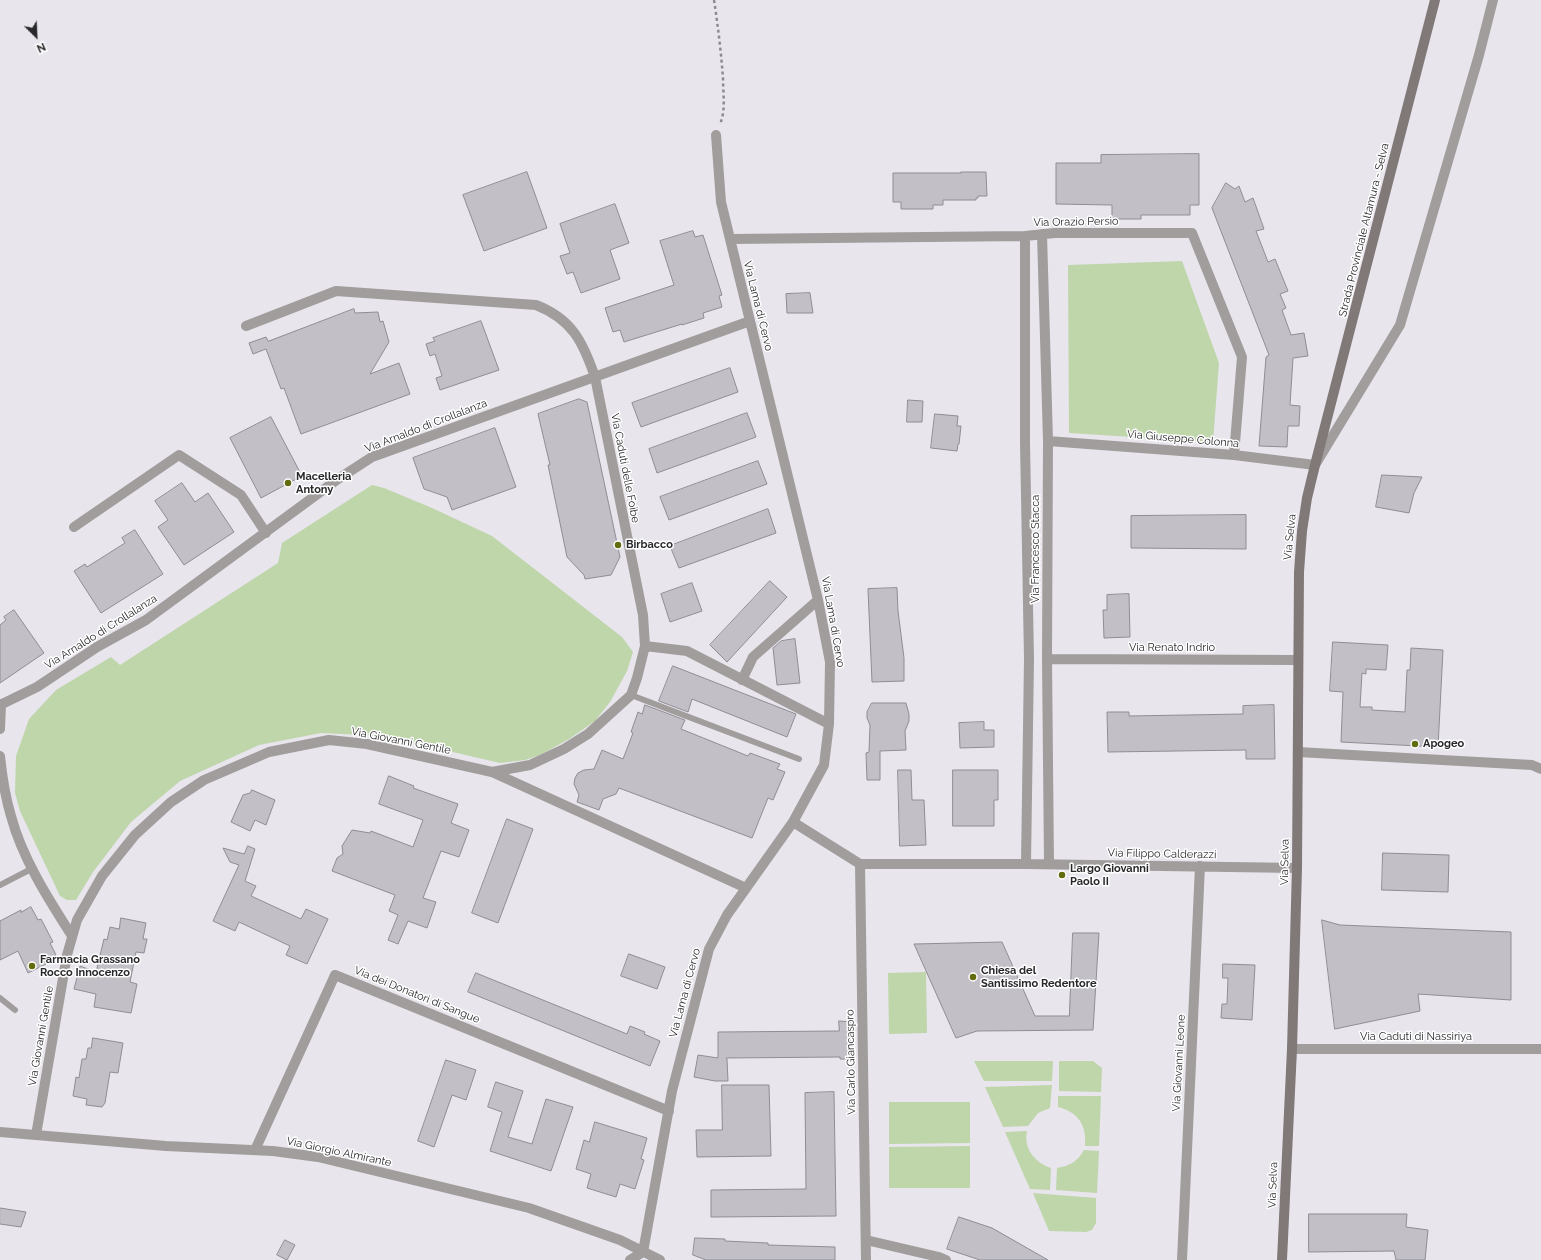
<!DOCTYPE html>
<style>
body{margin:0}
#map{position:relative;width:1541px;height:1260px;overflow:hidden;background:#e8e5ed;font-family:Raleway,sans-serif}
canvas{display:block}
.north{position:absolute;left:16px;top:16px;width:40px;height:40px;-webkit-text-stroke:3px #fff;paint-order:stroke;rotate:156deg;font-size:11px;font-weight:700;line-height:16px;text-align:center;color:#28272a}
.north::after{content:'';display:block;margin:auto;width:14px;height:18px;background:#28272a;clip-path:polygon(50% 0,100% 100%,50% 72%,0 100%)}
</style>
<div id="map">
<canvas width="1541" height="1260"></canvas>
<div class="north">N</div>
</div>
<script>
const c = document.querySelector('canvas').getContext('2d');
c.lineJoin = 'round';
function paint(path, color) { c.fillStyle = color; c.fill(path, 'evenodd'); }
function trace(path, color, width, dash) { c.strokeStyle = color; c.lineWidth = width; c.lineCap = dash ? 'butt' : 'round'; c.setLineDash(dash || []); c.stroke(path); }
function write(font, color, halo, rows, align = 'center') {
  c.font = font + ' Raleway,sans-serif'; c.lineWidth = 3; c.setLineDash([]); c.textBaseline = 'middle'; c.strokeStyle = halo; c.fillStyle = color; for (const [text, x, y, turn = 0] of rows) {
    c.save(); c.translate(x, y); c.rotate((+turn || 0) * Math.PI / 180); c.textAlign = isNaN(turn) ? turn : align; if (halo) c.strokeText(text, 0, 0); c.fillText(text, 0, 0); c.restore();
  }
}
paint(new Path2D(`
 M 1182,261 L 1219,363 L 1213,442 L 1069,433 L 1068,265 Z
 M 372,485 L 384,488 L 432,508 L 492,536 L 622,637 L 633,652 L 627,671 L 610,702 L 595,721 L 569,739 L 540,755 L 525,760 L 500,763 L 384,736 L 321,733 L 259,745 L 180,781 L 131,822 L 93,872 L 76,900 L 67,900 L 60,896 L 20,811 L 15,793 L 16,756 L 29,719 L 56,690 L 111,657 L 120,665 L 278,563 L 282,543 Z
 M 926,972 L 927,1033 L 889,1034 L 888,973 Z
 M 974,1061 L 1053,1061 L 1052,1081 L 984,1081 Z
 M 1059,1061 L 1093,1061 L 1102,1068 L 1101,1092 L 1059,1091 Z
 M 1052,1085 L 1050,1108 L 1038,1113 L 1028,1126 L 1003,1127 L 985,1087 Z
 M 1058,1096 L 1101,1096 L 1099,1146 L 1085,1146 C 1087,1125 1078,1112 1058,1107 Z
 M 889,1102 L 970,1102 L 970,1143 L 889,1144 Z
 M 1027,1131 C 1023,1149 1036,1163 1051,1168 L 1050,1190 L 1030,1189 L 1005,1132 Z
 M 970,1146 L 970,1188 L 889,1188 L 889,1147 Z
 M 1084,1150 L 1099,1151 L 1097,1193 L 1056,1190 L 1057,1168 C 1070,1166 1078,1161 1084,1150 Z
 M 1033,1193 L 1096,1198 L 1096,1223 L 1092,1230 L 1086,1232 L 1049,1231 Z`), '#bed6aa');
const building = new Path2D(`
 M 1199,154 L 1199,205 L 1190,205 L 1190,215 L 1141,215 L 1141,219 L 1112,219 L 1112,205 L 1056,204 L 1056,163 L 1101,163 L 1101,155 Z
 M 527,172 L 547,228 L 484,251 L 463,195 Z
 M 961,172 L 986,172 L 987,196 L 978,196 L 978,198 L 976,198 L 976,200 L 943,200 L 943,205 L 933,205 L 933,209 L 901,209 L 901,202 L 893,202 L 893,173 L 961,173 Z
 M 1226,183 L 1235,189 L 1239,186 L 1245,202 L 1253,198 L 1264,229 L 1256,231 L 1268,262 L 1275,259 L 1288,291 L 1280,294 L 1286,308 L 1282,310 L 1291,335 L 1304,333 L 1308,356 L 1293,358 L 1290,405 L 1300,406 L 1299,426 L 1288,426 L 1287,447 L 1259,446 L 1266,357 L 1269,355 L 1212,208 Z
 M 615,204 L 629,243 L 610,250 L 620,279 L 581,293 L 573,272 L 567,274 L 560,256 L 570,253 L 560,224 Z
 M 693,231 L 695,237 L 703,235 L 722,295 L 719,296 L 722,307 L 703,313 L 704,318 L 682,325 L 682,324 L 624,342 L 620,330 L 613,332 L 605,308 L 674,285 L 660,241 Z
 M 810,293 L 813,313 L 787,313 L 786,294 Z
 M 354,309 L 355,313 L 378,312 L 380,322 L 383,321 L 389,342 L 370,374 L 399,363 L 410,394 L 301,434 L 284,388 L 281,389 L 266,349 L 253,354 L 249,343 L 266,337 L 268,341 Z
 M 481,321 L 499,370 L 440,390 L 436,378 L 442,376 L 435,354 L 430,356 L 426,344 L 435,341 L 433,338 Z
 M 730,368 L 738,392 L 641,427 L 632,403 Z
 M 579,399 L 587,402 L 620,557 L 611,575 L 585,579 L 584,575 L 567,557 L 548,465 L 550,465 L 538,414 Z
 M 908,400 L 923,401 L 922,422 L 907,422 Z
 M 747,413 L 756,437 L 657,473 L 649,449 Z
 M 935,414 L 958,416 L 957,426 L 961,426 L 959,444 L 958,444 L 957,451 L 931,448 Z
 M 271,417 L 302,476 L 261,498 L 230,438 Z
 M 495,428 L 516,487 L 452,510 L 447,497 L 424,489 L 413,458 Z
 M 758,461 L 767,484 L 669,520 L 660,497 Z
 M 1382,475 L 1422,477 L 1414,493 L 1409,513 L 1376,507 Z
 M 182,483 L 195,502 L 208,493 L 234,532 L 184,565 L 158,527 L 168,520 L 155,501 Z
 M 768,509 L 776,533 L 679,568 L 670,546 Z
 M 1246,515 L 1246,549 L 1131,548 L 1131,516 Z
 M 135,530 L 163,574 L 101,613 L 74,571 L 85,564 L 87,567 L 125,543 L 122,538 Z
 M 770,581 L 787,597 L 727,662 L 710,645 Z
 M 692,583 L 702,611 L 670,622 L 661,594 Z
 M 897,588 L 898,611 L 904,658 L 904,681 L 872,682 L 868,589 Z
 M 1129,594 L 1130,637 L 1104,638 L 1103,610 L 1107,610 L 1107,595 Z
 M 14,610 L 44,653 L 0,683 L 0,625 L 6,620 L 4,617 Z
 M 795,639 L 800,683 L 777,685 L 773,648 L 781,641 Z
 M 1333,642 L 1388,645 L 1386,670 L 1366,669 L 1366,674 L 1362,673 L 1360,707 L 1372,707 L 1372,710 L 1405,712 L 1407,670 L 1410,670 L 1411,648 L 1443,650 L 1438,747 L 1341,742 L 1343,692 L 1330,691 Z
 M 673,666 L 796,714 L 787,737 L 692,699 L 688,712 L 659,701 Z
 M 872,703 L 906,703 L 909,714 L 909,721 L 905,731 L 906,750 L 880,751 L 880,780 L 867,780 L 866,753 L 869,752 L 870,725 L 867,718 L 867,712 Z
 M 645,705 L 685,720 L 681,729 L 748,756 L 750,753 L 780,764 L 777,769 L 785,772 L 773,800 L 768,798 L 752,838 L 619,788 L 616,794 L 603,799 L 599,810 L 577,802 L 579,795 L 574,784 L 575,778 L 578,773 L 584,770 L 594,769 L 602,750 L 623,759 L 633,733 L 631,732 L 638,712 L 642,714 Z
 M 1274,705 L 1275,759 L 1246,759 L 1246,750 L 1108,752 L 1107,712 L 1129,712 L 1129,716 L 1243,714 L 1243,706 Z
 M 984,722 L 984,730 L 994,730 L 994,747 L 960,748 L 959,723 Z
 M 898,770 L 911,770 L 912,800 L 924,800 L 926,845 L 900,846 Z
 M 953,770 L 998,770 L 998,800 L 994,800 L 994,826 L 953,826 Z
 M 389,776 L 414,786 L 413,788 L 458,804 L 451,823 L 469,830 L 459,857 L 441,851 L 423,898 L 436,902 L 427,928 L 408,921 L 398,944 L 388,940 L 398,915 L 389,911 L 395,895 L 332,871 L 337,858 L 343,854 L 342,846 L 352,830 L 370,833 L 371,831 L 413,847 L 423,820 L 379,804 Z
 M 252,790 L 275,800 L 266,825 L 255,820 L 250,831 L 231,822 L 243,795 L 250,793 Z
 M 507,819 L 533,829 L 498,923 L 472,913 Z
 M 248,846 L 255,849 L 245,881 L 256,886 L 251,896 L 301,919 L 306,909 L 328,919 L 307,964 L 286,955 L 290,946 L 239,922 L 235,931 L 213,921 L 239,865 L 230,862 L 223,848 L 244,854 Z
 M 1383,853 L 1449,855 L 1448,892 L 1382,890 Z
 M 31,907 L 38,920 L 41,919 L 53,942 L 50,943 L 56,955 L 45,961 L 46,964 L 28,973 L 18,951 L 0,960 L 0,921 L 21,910 L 21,912 Z
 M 121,918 L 146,923 L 143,939 L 147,939 L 144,953 L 136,952 L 130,982 L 137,984 L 131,1013 L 94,1007 L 96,994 L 74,989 L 80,966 L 96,972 L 104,939 L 107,940 L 110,927 L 119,929 Z
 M 1322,920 L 1340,925 L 1511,932 L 1511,1000 L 1418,994 L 1420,1011 L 1335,1029 Z
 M 1073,933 L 1099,933 L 1093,1030 L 977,1031 L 956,1038 L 914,944 L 1002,942 L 1035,1016 L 1069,1016 Z
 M 629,954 L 665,967 L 657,989 L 621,976 Z
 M 1223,964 L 1255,965 L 1252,1020 L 1221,1018 L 1222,1004 L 1227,1004 L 1228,978 L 1223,978 Z
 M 476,973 L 627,1034 L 630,1026 L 645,1032 L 644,1034 L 660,1041 L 650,1066 L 468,992 Z
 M 839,1021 L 851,1022 L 850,1059 L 840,1059 L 840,1057 L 726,1058 L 727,1059 L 728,1081 L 715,1081 L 694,1077 L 698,1055 L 718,1058 L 718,1032 L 839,1031 Z
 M 93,1038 L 123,1043 L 118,1073 L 110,1072 L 105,1103 L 102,1107 L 86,1105 L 87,1099 L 73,1096 L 76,1077 L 79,1078 L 82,1059 L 86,1059 L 88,1048 L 91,1048 Z
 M 446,1060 L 476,1070 L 466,1100 L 452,1095 L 434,1147 L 418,1141 Z
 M 496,1082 L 523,1091 L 508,1137 L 532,1144 L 546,1099 L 573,1107 L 551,1171 L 490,1151 L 502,1112 L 488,1107 Z
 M 722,1085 L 769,1085 L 771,1156 L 697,1157 L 696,1130 L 722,1130 Z
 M 834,1092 L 836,1216 L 711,1217 L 711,1190 L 806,1189 L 805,1093 Z
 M 595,1122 L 647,1138 L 641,1159 L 644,1160 L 635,1189 L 620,1184 L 616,1197 L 587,1188 L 591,1174 L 576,1169 L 584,1140 L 589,1142 Z
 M 0,1208 L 26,1212 L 21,1227 L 0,1224 Z
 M 1309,1214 L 1407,1214 L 1406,1227 L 1428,1230 L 1425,1260 L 1396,1260 L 1394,1251 L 1309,1252 Z
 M 959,1217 L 992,1228 L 1048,1260 L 980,1260 L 947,1249 Z
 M 695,1238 L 725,1239 L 725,1241 L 768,1243 L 768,1245 L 835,1247 L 835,1260 L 706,1260 L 693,1255 Z
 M 285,1240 L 295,1245 L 287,1260 L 277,1255 Z`);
paint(building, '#c2bfc7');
trace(building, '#8f8d94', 1);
trace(new Path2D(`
 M 714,0 C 718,26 721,52 723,78 C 723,94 726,110 720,124`), '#8c8a8f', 2.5, [3, 3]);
trace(new Path2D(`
 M 631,695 L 799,759
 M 0,885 L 33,868
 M 0,998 L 15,1010`), '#a19d9c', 6);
trace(new Path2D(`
 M 1042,234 L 1048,441 L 1047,659 L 1049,864
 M 1025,236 L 1025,442 L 1029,659 L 1026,864
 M 730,239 L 1025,236 L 1055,233 L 1192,233 L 1242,357 L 1234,455
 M 246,326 L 336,291 L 536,305 C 572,319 583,342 595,377 L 643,615 L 645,646 L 637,678 L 631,695 L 588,734 L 564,749 L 530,765 L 492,772
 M 1048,441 L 1234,455 L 1315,465 L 1400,325 L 1479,55 L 1493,0
 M 74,527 L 179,455 L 241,495 L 266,533
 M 645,646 L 687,651 L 829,724
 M 1047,659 L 1298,660
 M 742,680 L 753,657 L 818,600
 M 0,705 L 37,687 L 97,647 L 146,620 L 338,479 L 372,457 L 750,321
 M 0,729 L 1,704
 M 1298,752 L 1532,765 L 1541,769
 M 0,756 C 2,776 5,796 11,816 C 22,858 49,900 72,936
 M 793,822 L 860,864 L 1026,864 L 1297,868
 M 860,864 L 866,1260
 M 1292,1049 L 1541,1049
 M 0,1132 L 166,1146 L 273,1151 L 318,1157 L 529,1208 L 620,1240 L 660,1260
 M 36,1135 L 67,955 L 77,920 L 102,876 L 135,835 L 171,802 L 204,780 L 269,752 L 329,740 L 367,744 L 492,772 L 746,888
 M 255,1150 L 335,975 L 669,1111
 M 866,1240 L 939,1257 L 946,1260
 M 643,1252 L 672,1091 L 709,949 L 727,915 L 793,822 L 824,765 L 829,724 L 830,662 L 818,600 L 721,202 L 716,135
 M 630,1260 L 643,1252
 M 1182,1260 L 1200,866`), '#a19d9c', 10);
trace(new Path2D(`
 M 1282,1260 L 1292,1049 L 1297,868 L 1299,572 L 1302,531 L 1307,498 L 1315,465 L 1435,0`), '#807978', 10);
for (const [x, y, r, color] of [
 [288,483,4,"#636b0f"],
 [618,545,4,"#636b0f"],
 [1415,744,4,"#636b0f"],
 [1062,875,4,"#636b0f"],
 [32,966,4,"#636b0f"],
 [973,977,4,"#636b0f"]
]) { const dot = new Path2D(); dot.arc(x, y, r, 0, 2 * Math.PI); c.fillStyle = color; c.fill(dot); trace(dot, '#fff', 1.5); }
write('11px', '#28272a', '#fff', [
 ["Via Orazio Persio",1076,222,-1],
 ["Strada Provinciale Altamura - Selva",1364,230,-76],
 ["Via Lama di Cervo",758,306,76],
 ["Via Arnaldo di Crollalanza",426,426,-21],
 ["Via Giuseppe Colonna",1183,439,5],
 ["Via Caduti delle Foibe",625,468,79],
 ["Via Selva",1290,537,-84],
 ["Via Francesco Stacca",1036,549,-90],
 ["Via Lama di Cervo",833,622,80],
 ["Via Arnaldo di Crollalanza",101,632,-32],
 ["Via Renato Indrio",1172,648],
 ["Via Giovanni Gentile",401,741,11],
 ["Via Filippo Calderazzi",1162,854,1],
 ["Via Selva",1285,862,-89],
 ["Via Lama di Cervo",685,993,-75],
 ["Via dei Donatori di Sangue",417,995,22],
 ["Via Giovanni Gentile",41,1036,-80],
 ["Via Caduti di Nassiriya",1416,1037],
 ["Via Carlo Giancaspro",851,1062,-91],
 ["Via Giovanni Leone",1179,1063,-87],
 ["Via Giorgio Almirante",339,1152,12],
 ["Via Selva",1273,1185,-88]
]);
write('bold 11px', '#28272a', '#fff', [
 ["Macelleria",296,477],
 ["Antony",296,490],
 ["Birbacco",626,545],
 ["Apogeo",1423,744],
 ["Largo Giovanni",1070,869],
 ["Paolo II",1070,882],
 ["Farmacia Grassano",40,960],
 ["Rocco Innocenzo",40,973],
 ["Chiesa del",981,971],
 ["Santissimo Redentore",981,984]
], 'left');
</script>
